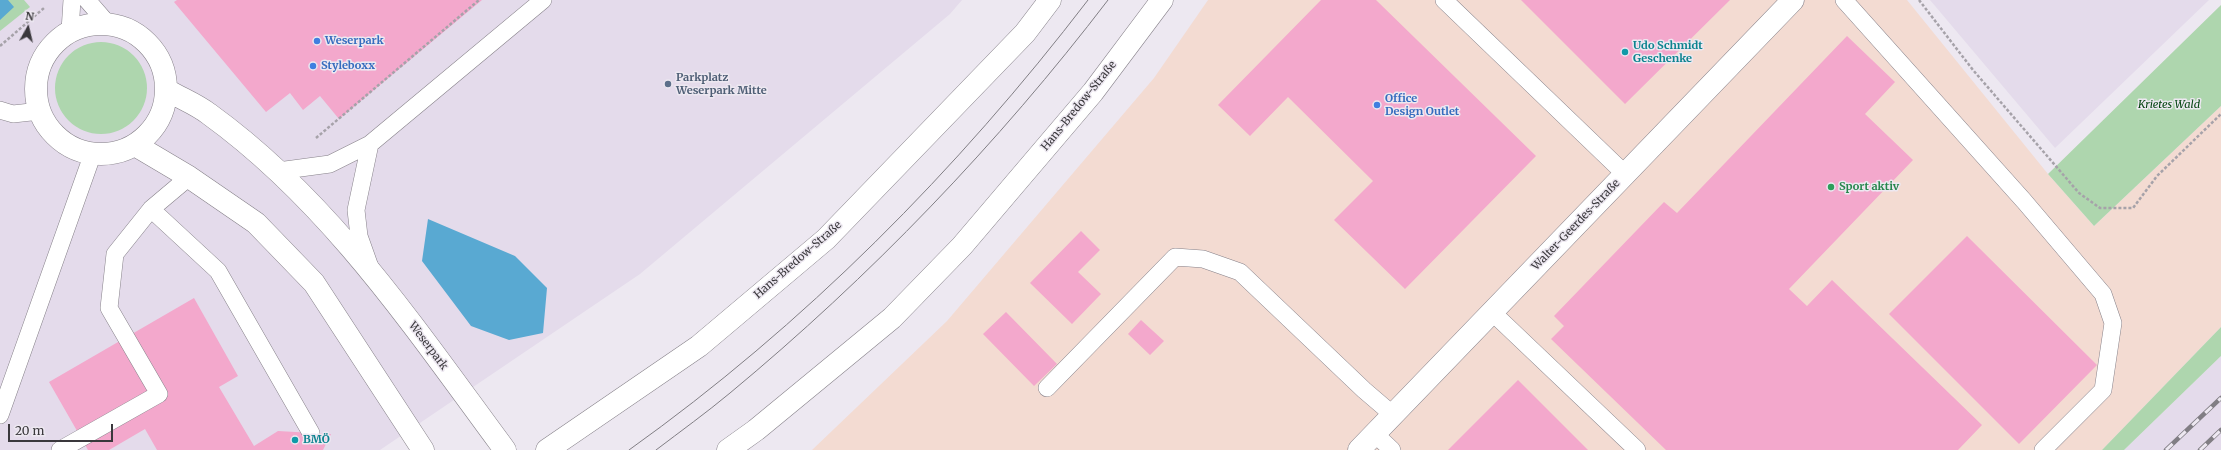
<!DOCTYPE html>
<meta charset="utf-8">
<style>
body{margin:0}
#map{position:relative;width:2221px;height:450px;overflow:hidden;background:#ede8f1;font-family:Merriweather,serif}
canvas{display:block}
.north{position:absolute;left:8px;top:8px;width:40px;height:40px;-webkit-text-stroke:3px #ede8f1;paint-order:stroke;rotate:8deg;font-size:11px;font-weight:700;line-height:16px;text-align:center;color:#3a383c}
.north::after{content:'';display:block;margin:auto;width:14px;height:18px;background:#3a383c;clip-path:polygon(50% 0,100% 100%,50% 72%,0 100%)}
.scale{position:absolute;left:8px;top:424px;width:105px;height:18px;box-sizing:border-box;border:2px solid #3a383c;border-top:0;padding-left:5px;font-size:12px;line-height:14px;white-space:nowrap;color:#3a383c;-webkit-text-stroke:3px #ede8f1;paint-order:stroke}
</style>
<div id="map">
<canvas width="2221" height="450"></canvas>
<div class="north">N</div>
<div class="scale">20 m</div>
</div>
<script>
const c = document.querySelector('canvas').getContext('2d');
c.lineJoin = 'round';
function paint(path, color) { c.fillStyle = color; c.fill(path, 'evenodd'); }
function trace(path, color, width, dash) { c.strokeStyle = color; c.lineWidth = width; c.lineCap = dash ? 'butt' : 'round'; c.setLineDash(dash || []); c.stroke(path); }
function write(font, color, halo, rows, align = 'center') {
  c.font = font + ' Merriweather,serif'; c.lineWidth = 3; c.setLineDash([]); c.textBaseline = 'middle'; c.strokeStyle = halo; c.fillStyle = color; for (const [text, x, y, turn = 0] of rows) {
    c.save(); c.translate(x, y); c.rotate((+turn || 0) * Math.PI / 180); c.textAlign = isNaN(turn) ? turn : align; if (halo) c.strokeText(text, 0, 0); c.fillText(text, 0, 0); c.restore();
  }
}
paint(new Path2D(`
 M 0,0 L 962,0 L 950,14 L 640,274 L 380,450 L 0,450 Z
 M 1930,0 L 2209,0 L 2055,148 Z
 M 2221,356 L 2221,450 L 2124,450 Z`), '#e4dbeb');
paint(new Path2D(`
 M 1208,0 L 1907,0 L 2048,174 L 2094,226 L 2221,106 L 2221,327 L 2102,450 L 812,450 L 947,321 L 1154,78 Z`), '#f3dbd2');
paint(new Path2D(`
 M 0,0 L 24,0 L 30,7 L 0,31 Z
 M 2221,5 L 2221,106 L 2094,226 L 2048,174 Z
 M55 88a46 46 0 1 1 92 0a46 46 0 1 1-92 0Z
 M 2221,327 L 2221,356 L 2124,450 L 2102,450 Z`), '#aed6ae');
paint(new Path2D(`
 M 0,0 L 8,0 L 14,7 L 0,20 Z
 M 428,219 L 515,256 L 547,288 L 543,333 L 509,340 L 471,326 L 422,261 Z`), '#59a9d2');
paint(new Path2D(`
 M 177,0 L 482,0 L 339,119 L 320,96 L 303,110 L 290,93 L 266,112 L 174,2 Z
 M 1321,0 L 1376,0 L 1536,156 L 1405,289 L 1334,220 L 1373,181 L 1288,97 L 1250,136 L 1218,105 Z
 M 1521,0 L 1730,0 L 1625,104 Z
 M 1847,36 L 1895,82 L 1865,114 L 1913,160 L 1789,289 L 1807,306 L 1832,280 L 1982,425 L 1958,450 L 1666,450 L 1551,339 L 1564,326 L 1554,316 L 1664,202 L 1677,213 Z
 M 1081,231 L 1100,250 L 1078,272 L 1101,294 L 1072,324 L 1030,283 Z
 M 1967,236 L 2097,365 L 2019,444 L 1889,314 Z
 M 194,298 L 238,376 L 219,387 L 254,446 L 278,431 L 331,434 L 323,450 L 157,450 L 145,429 L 109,450 L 88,450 L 49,382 Z
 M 1006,312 L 1057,364 L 1034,386 L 983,334 Z
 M 1141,320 L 1164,341 L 1150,355 L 1128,334 Z
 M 1518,380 L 1588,450 L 1448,450 Z`), '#f3a8cc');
const service = new Path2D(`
 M 87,0 L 107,23
 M 1444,0 L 1625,174
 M 1844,0 L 2024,201 L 2103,294 L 2113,323 L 2103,390 L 2043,450
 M 70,31 L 72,0
 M 0,110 L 13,114 L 40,111
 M 370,144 L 356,210 L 359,236 L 370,267
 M 278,171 L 330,164 L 370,144 L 543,0
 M 151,209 L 218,271 L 311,433
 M 1492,312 L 1637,450
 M 1047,388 L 1175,257 L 1203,259 L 1240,272 L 1364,390 L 1392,414
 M 0,415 L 93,153
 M 1374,433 L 1392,450
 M 60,450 L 159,394 L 109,308 L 115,254 L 151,209 L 189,177`);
const minor = new Path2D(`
 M36 89a65 65 0 1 1 130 0a65 65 0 1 1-130 0Z
 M 167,90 C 180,98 196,104 209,114 C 331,202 416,330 505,450
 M 135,145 L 189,177 L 256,223 L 314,283 L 423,450
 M 1359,450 L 1793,0`);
const secondary = new Path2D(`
 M 547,450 L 699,346 L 826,239 L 1025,33 L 1050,0
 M 728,450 L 756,430 L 892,318 L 962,246 L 1093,92 L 1162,0`);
trace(service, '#868189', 18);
trace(minor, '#868189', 23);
trace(secondary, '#868189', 23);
trace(new Path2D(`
 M 1919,0 L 1973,70 L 2079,193 L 2100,208 L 2133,208 L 2157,176 L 2221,114
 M 0,46 L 44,8
 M 316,138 L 479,0`), '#a6a2a9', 2.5, [3, 2]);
trace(service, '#fff', 17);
trace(minor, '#fff', 22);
trace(secondary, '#fff', 22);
trace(new Path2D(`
 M 629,450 C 804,325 957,171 1088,0
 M 656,450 C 681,431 706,413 730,393 C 870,277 998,144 1108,0`), '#817e84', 1);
const rail = new Path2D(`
 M 2166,450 L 2221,398
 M 2200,450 L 2221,430`);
trace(rail, '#817e84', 4.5);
trace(rail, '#ede8f1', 3, [9]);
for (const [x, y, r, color] of [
 [317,41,4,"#3f7fe0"],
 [1625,52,4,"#0f9aa8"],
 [313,66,4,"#3f7fe0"],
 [668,84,4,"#5c6f8a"],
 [1377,105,4,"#3f7fe0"],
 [1831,187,4,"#2e9e5b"],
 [295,440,4,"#0f9aa8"]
]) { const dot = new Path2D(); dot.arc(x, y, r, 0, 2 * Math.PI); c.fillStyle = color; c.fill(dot); trace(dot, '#ede8f1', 1.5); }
write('bold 11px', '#366cbe', '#ede8f1', [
 ["Weserpark",325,41],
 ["Styleboxx",321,66],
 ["Office",1385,99],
 ["Design Outlet",1385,112]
], 'left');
write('bold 11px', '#0d838f', '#ede8f1', [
 ["Udo Schmidt",1633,46],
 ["Geschenke",1633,59],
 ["BMÖ",303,440]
], 'left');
write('bold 11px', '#4e5e75', '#ede8f1', [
 ["Parkplatz",676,78],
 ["Weserpark Mitte",676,91]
], 'left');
write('italic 11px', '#054611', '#ede8f1', [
 ["Krietes Wald",2169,105]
]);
write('11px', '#3a383c', '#ede8f1', [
 ["Hans-Bredow-Straße",1079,106,-51],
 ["Walter-Geerdes-Straße",1576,225,-46],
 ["Hans-Bredow-Straße",798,260,-41],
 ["Weserpark",428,346,53]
]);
write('bold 11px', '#27864d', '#ede8f1', [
 ["Sport aktiv",1839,187]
], 'left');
</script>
